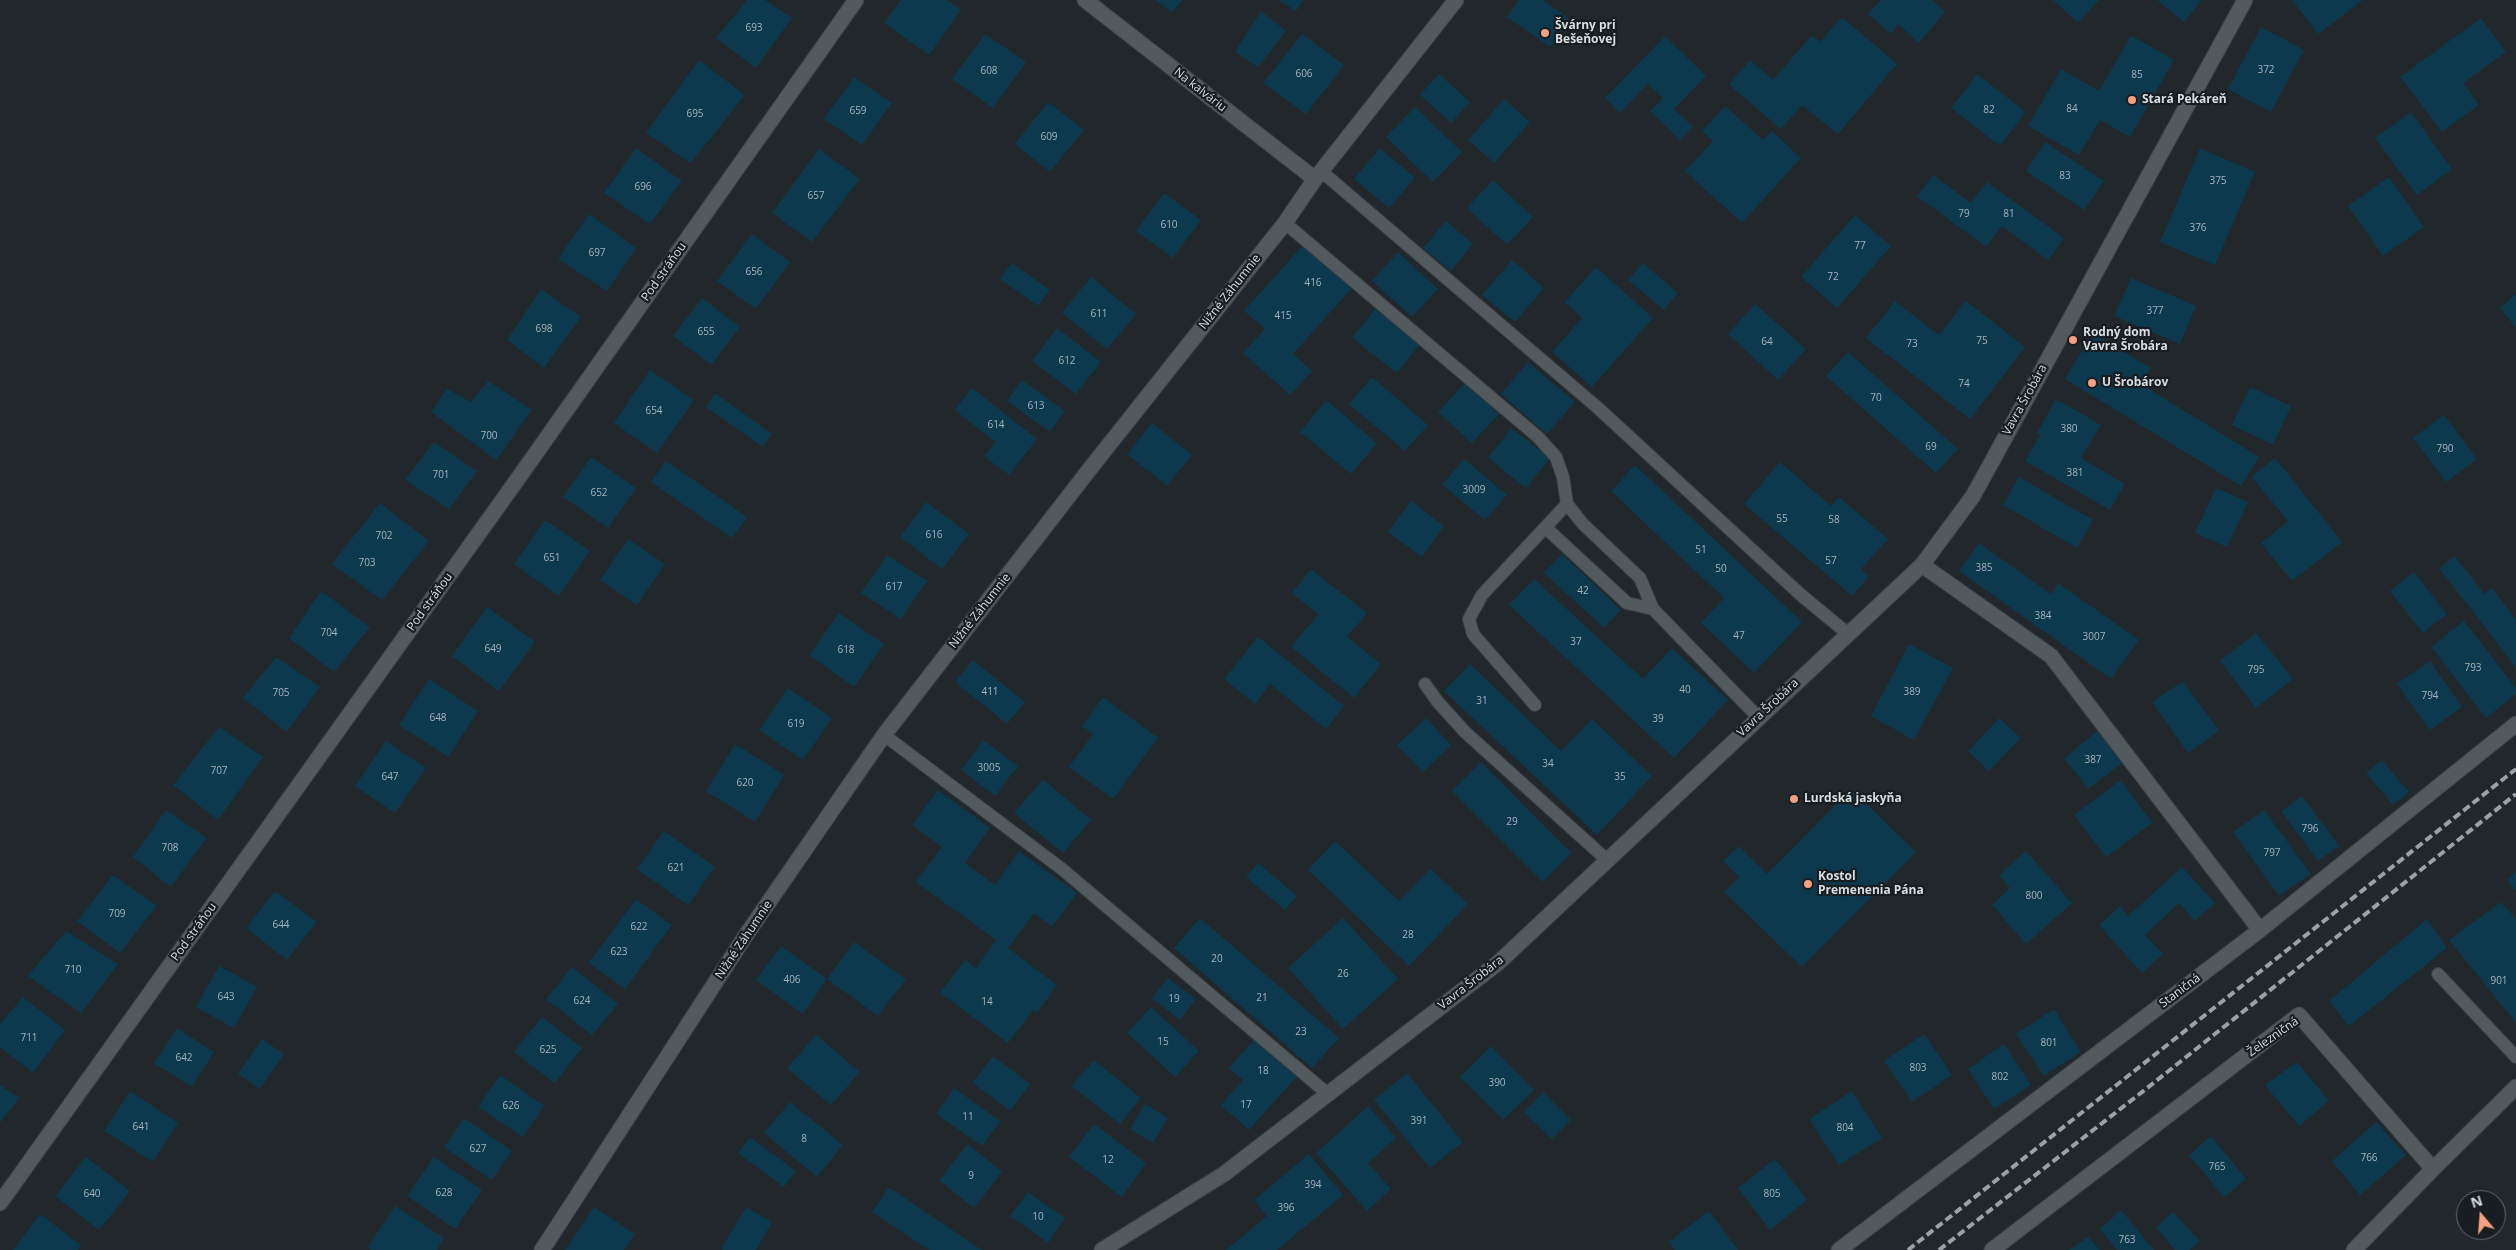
<!DOCTYPE html>
<meta charset="utf-8">
<style>
body{margin:0}
#map{position:relative;width:2516px;height:1250px;overflow:hidden;background:#21272b;font-family:"Open Sans",sans-serif}
canvas{display:block}
.north{position:absolute;left:2456px;top:1190px;width:50px;height:50px;box-sizing:border-box;background:#171d21;border:1px solid #656a6d;border-radius:50%;rotate:342deg;font-size:14px;font-weight:700;line-height:20px;text-align:center;color:#d9dddf}
.north::after{content:'';display:block;margin:auto;width:18px;height:22px;background:#f2a07f;clip-path:polygon(50% 0,100% 100%,50% 72%,0 100%)}
</style>
<div id="map">
<canvas width="2516" height="1250"></canvas>
<div class="north">N</div>
</div>
<script>
const c = document.querySelector('canvas').getContext('2d');
c.lineJoin = 'round';
function paint(path, color) { c.fillStyle = color; c.fill(path, 'evenodd'); }
function trace(path, color, width, dash) { c.strokeStyle = color; c.lineWidth = width; c.lineCap = dash ? 'butt' : 'round'; c.setLineDash(dash || []); c.stroke(path); }
function write(font, color, halo, rows, align = 'center') {
  c.font = font + ' "Open Sans",sans-serif'; c.lineWidth = 4.5; c.setLineDash([]); c.textBaseline = 'middle'; c.strokeStyle = halo; c.fillStyle = color; for (const [text, x, y, turn = 0] of rows) {
    c.save(); c.translate(x, y); c.rotate((+turn || 0) * Math.PI / 180); c.textAlign = isNaN(turn) ? turn : align; if (halo) c.strokeText(text, 0, 0); c.fillText(text, 0, 0); c.restore();
  }
}
paint(new Path2D(`
 M 747,0 L 765,0 L 792,18 L 756,68 L 716,38 Z
 M 901,0 L 947,0 L 961,10 L 929,55 L 884,23 Z
 M 1156,0 L 1182,0 L 1172,13 Z
 M 1278,0 L 1304,0 L 1296,11 Z
 M 1519,0 L 1543,0 L 1570,19 L 1550,47 L 1507,17 Z
 M 1881,0 L 1932,0 L 1945,12 L 1919,43 L 1898,24 L 1891,34 L 1868,14 Z
 M 2053,0 L 2099,0 L 2078,23 Z
 M 2157,0 L 2202,0 L 2184,22 Z
 M 2292,0 L 2363,0 L 2318,34 Z
 M 1261,11 L 1286,31 L 1258,67 L 1235,52 Z
 M 1842,17 L 1897,64 L 1838,134 L 1802,105 L 1781,129 L 1729,85 L 1750,60 L 1773,80 L 1812,35 L 1820,42 Z
 M 2481,18 L 2506,52 L 2463,83 L 2479,105 L 2442,132 L 2400,77 Z
 M 2261,27 L 2304,50 L 2271,112 L 2228,89 Z
 M 985,34 L 1026,62 L 993,108 L 952,79 Z
 M 1302,34 L 1344,65 L 1306,114 L 1263,83 Z
 M 2131,35 L 2174,60 L 2130,137 L 2100,120 L 2079,155 L 2028,126 L 2061,69 L 2099,91 Z
 M 1665,36 L 1706,76 L 1674,109 L 1693,127 L 1680,140 L 1650,111 L 1663,98 L 1648,84 L 1620,113 L 1605,98 Z
 M 699,60 L 745,95 L 691,163 L 646,133 Z
 M 1439,74 L 1470,102 L 1451,123 L 1420,95 Z
 M 1977,74 L 2026,112 L 2000,146 L 1951,108 Z
 M 854,77 L 892,103 L 862,145 L 824,119 Z
 M 1504,99 L 1530,122 L 1494,163 L 1468,140 Z
 M 1048,102 L 1084,130 L 1050,172 L 1015,144 Z
 M 1725,106 L 1763,140 L 1772,131 L 1801,158 L 1742,223 L 1685,171 L 1713,141 L 1702,131 Z
 M 1415,107 L 1462,152 L 1433,182 L 1386,137 Z
 M 2411,112 L 2452,169 L 2417,195 L 2375,138 Z
 M 2045,142 L 2104,181 L 2084,210 L 2026,171 Z
 M 636,148 L 682,181 L 650,224 L 604,193 Z
 M 1380,148 L 1415,178 L 1389,208 L 1354,179 Z
 M 2200,148 L 2255,172 L 2215,265 L 2160,242 Z
 M 819,149 L 860,179 L 812,242 L 772,213 Z
 M 1933,175 L 1971,203 L 1987,182 L 2064,238 L 2048,260 L 2002,226 L 1986,247 L 1917,196 Z
 M 2389,177 L 2424,227 L 2383,256 L 2348,206 Z
 M 1493,180 L 1533,217 L 1507,245 L 1467,208 Z
 M 1164,193 L 1201,220 L 1173,258 L 1136,231 Z
 M 589,214 L 636,248 L 607,291 L 558,259 Z
 M 1855,215 L 1891,246 L 1837,308 L 1801,277 Z
 M 1446,221 L 1473,244 L 1451,271 L 1423,248 Z
 M 752,234 L 790,262 L 756,309 L 717,281 Z
 M 1303,245 L 1352,288 L 1293,354 L 1312,371 L 1290,395 L 1243,353 L 1265,329 L 1244,311 Z
 M 1398,252 L 1438,289 L 1412,317 L 1372,281 Z
 M 1512,260 L 1544,288 L 1515,322 L 1482,295 Z
 M 1012,263 L 1050,290 L 1038,306 L 1000,279 Z
 M 1643,263 L 1678,293 L 1664,310 L 1628,280 Z
 M 1596,267 L 1653,318 L 1592,387 L 1552,352 L 1582,318 L 1565,302 Z
 M 1091,277 L 1136,314 L 1107,349 L 1062,313 Z
 M 2131,278 L 2196,306 L 2180,344 L 2114,316 Z
 M 541,289 L 581,317 L 544,368 L 507,340 Z
 M 2516,294 L 2516,328 L 2500,308 Z
 M 702,298 L 740,327 L 711,365 L 673,336 Z
 M 1895,301 L 1939,335 L 1966,301 L 2025,347 L 1970,419 L 1866,338 Z
 M 1755,304 L 1806,349 L 1778,380 L 1728,334 Z
 M 1376,308 L 1421,343 L 1397,373 L 1352,338 Z
 M 1057,328 L 1101,362 L 1076,394 L 1032,361 Z
 M 2093,333 L 2151,368 L 2141,384 L 2259,457 L 2241,486 L 2065,379 Z
 M 1848,352 L 1958,449 L 1936,473 L 1826,376 Z
 M 1528,362 L 1575,402 L 1547,434 L 1501,394 Z
 M 650,370 L 694,400 L 657,453 L 614,423 Z
 M 1372,377 L 1428,425 L 1405,451 L 1349,404 Z
 M 1022,380 L 1065,411 L 1050,432 L 1007,401 Z
 M 488,381 L 532,410 L 496,460 L 431,412 L 447,389 L 471,402 Z
 M 1465,383 L 1499,414 L 1472,443 L 1438,412 Z
 M 2250,387 L 2291,406 L 2273,445 L 2232,425 Z
 M 972,388 L 1037,439 L 1009,475 L 984,456 L 995,442 L 955,410 Z
 M 715,393 L 772,434 L 763,447 L 706,407 Z
 M 2056,399 L 2101,425 L 2081,458 L 2125,484 L 2110,510 L 2025,461 L 2040,435 L 2037,433 Z
 M 1326,400 L 1377,443 L 1351,474 L 1300,432 Z
 M 2444,415 L 2477,459 L 2446,482 L 2413,438 Z
 M 1152,423 L 1192,455 L 1167,486 L 1127,454 Z
 M 1511,428 L 1550,458 L 1526,488 L 1488,458 Z
 M 434,442 L 477,471 L 449,509 L 405,480 Z
 M 591,457 L 636,488 L 608,528 L 563,497 Z
 M 2275,458 L 2342,542 L 2292,581 L 2261,543 L 2288,521 L 2252,477 Z
 M 1464,459 L 1507,495 L 1485,520 L 1442,485 Z
 M 666,461 L 747,517 L 732,538 L 651,482 Z
 M 1780,462 L 1831,506 L 1839,497 L 1888,539 L 1861,569 L 1869,576 L 1852,596 L 1744,504 Z
 M 1635,465 L 1802,622 L 1754,673 L 1701,623 L 1724,598 L 1611,491 Z
 M 2019,477 L 2093,520 L 2077,548 L 2003,505 Z
 M 2216,488 L 2248,502 L 2227,547 L 2195,533 Z
 M 1411,501 L 1444,526 L 1422,557 L 1388,532 Z
 M 926,502 L 969,534 L 942,569 L 900,537 Z
 M 380,503 L 429,541 L 382,600 L 332,564 Z
 M 545,520 L 590,551 L 559,596 L 514,564 Z
 M 628,539 L 665,564 L 637,605 L 600,580 Z
 M 1979,543 L 2051,594 L 2058,583 L 2139,640 L 2111,679 L 1959,571 Z
 M 1562,554 L 1621,610 L 1604,628 L 1544,573 Z
 M 887,555 L 927,581 L 901,619 L 861,593 Z
 M 2455,556 L 2484,594 L 2492,588 L 2516,619 L 2516,667 L 2439,568 Z
 M 1311,569 L 1367,613 L 1347,637 L 1381,664 L 1354,698 L 1291,647 L 1318,614 L 1292,593 Z
 M 2414,572 L 2447,614 L 2423,633 L 2390,591 Z
 M 1534,579 L 1643,679 L 1672,648 L 1728,700 L 1674,758 L 1509,605 Z
 M 321,591 L 370,627 L 334,672 L 289,638 Z
 M 487,607 L 535,642 L 499,691 L 452,656 Z
 M 839,613 L 884,644 L 854,687 L 809,655 Z
 M 2464,621 L 2516,688 L 2516,694 L 2486,718 L 2431,647 Z
 M 2256,633 L 2293,679 L 2256,708 L 2220,661 Z
 M 1258,637 L 1344,706 L 1326,729 L 1270,684 L 1255,704 L 1224,679 Z
 M 1909,644 L 1953,668 L 1914,740 L 1871,716 Z
 M 276,657 L 320,687 L 287,732 L 243,698 Z
 M 973,660 L 1025,702 L 1007,724 L 955,682 Z
 M 2430,661 L 2462,707 L 2430,730 L 2397,684 Z
 M 1470,664 L 1561,751 L 1592,719 L 1652,776 L 1597,835 L 1444,691 Z
 M 429,679 L 478,711 L 448,757 L 399,725 Z
 M 2183,681 L 2219,731 L 2188,753 L 2152,702 Z
 M 788,688 L 832,718 L 803,760 L 759,730 Z
 M 1103,697 L 1158,738 L 1113,799 L 1069,767 L 1093,734 L 1082,726 Z
 M 1426,718 L 1451,745 L 1423,772 L 1397,745 Z
 M 1999,718 L 2021,738 L 1989,771 L 1968,751 Z
 M 219,727 L 263,757 L 218,820 L 173,785 Z
 M 2098,731 L 2122,763 L 2088,789 L 2064,758 Z
 M 983,740 L 1018,766 L 995,796 L 961,770 Z
 M 386,741 L 426,768 L 395,813 L 355,786 Z
 M 735,744 L 784,775 L 755,822 L 706,791 Z
 M 2382,760 L 2409,792 L 2393,805 L 2366,773 Z
 M 1481,762 L 1571,853 L 1543,882 L 1452,791 Z
 M 1043,779 L 1091,820 L 1063,853 L 1014,813 Z
 M 2121,780 L 2152,823 L 2106,857 L 2074,815 Z
 M 1851,789 L 1916,852 L 1802,967 L 1724,892 L 1739,877 L 1723,861 L 1739,846 L 1767,874 Z
 M 938,790 L 990,828 L 965,863 L 995,885 L 1019,851 L 1077,893 L 1052,927 L 1034,913 L 1008,948 L 1057,985 L 1037,1013 L 1033,1010 L 1008,1043 L 940,993 L 965,960 L 976,968 L 996,940 L 916,882 L 942,847 L 912,825 Z
 M 1794,792 L 1801,800 L 1794,807 L 1786,799 Z
 M 2302,796 L 2339,846 L 2318,861 L 2281,811 Z
 M 166,810 L 207,838 L 171,887 L 133,857 Z
 M 2264,810 L 2311,874 L 2279,896 L 2233,832 Z
 M 664,831 L 715,867 L 688,905 L 637,869 Z
 M 1335,841 L 1399,901 L 1431,869 L 1468,904 L 1409,966 L 1308,870 Z
 M 2026,851 L 2072,903 L 2026,944 L 1992,905 L 2010,888 L 1999,875 Z
 M 1258,863 L 1297,896 L 1285,910 L 1246,877 Z
 M 2182,867 L 2215,903 L 2195,921 L 2179,903 L 2145,935 L 2163,954 L 2142,973 L 2099,925 L 2120,906 L 2128,916 Z
 M 2516,872 L 2516,890 L 2507,880 Z
 M 113,875 L 157,906 L 120,953 L 77,921 Z
 M 275,891 L 317,922 L 287,960 L 246,928 Z
 M 636,899 L 672,925 L 625,989 L 589,963 Z
 M 2501,902 L 2516,919 L 2516,1023 L 2449,940 Z
 M 1200,918 L 1339,1038 L 1312,1068 L 1174,948 Z
 M 1343,918 L 1398,979 L 1343,1029 L 1288,968 Z
 M 2427,919 L 2447,948 L 2349,1026 L 2329,1001 Z
 M 66,931 L 118,964 L 81,1013 L 28,976 Z
 M 854,942 L 906,979 L 878,1016 L 827,979 Z
 M 781,946 L 827,979 L 803,1014 L 756,980 Z
 M 219,966 L 257,987 L 234,1028 L 196,1007 Z
 M 572,967 L 618,1004 L 592,1035 L 546,999 Z
 M 1168,978 L 1196,999 L 1180,1020 L 1152,998 Z
 M 23,997 L 65,1030 L 33,1073 L 0,1047 L 0,1024 Z
 M 1151,1007 L 1199,1051 L 1175,1077 L 1127,1033 Z
 M 2054,1009 L 2081,1052 L 2044,1076 L 2016,1034 Z
 M 542,1017 L 582,1048 L 555,1083 L 514,1052 Z
 M 177,1028 L 214,1052 L 192,1087 L 154,1063 Z
 M 1924,1034 L 1952,1075 L 1912,1102 L 1884,1061 Z
 M 816,1035 L 860,1072 L 831,1105 L 787,1068 Z
 M 1256,1037 L 1298,1075 L 1249,1130 L 1221,1105 L 1243,1080 L 1229,1068 Z
 M 262,1039 L 284,1054 L 260,1089 L 238,1074 Z
 M 2004,1044 L 2031,1085 L 1994,1109 L 1968,1069 Z
 M 1491,1046 L 1534,1090 L 1503,1120 L 1460,1077 Z
 M 993,1056 L 1030,1084 L 1010,1111 L 973,1083 Z
 M 1094,1060 L 1141,1098 L 1120,1124 L 1072,1086 Z
 M 2297,1062 L 2329,1101 L 2299,1126 L 2265,1085 Z
 M 1407,1073 L 1463,1142 L 1430,1168 L 1374,1100 Z
 M 500,1075 L 544,1106 L 523,1137 L 478,1107 Z
 M 0,1085 L 19,1098 L 0,1123 Z
 M 954,1088 L 1000,1121 L 982,1146 L 936,1114 Z
 M 130,1091 L 178,1123 L 153,1162 L 104,1131 Z
 M 1852,1091 L 1882,1138 L 1839,1165 L 1809,1119 Z
 M 1543,1092 L 1571,1120 L 1552,1139 L 1524,1112 Z
 M 790,1102 L 843,1145 L 817,1177 L 764,1133 Z
 M 1145,1104 L 1168,1118 L 1153,1143 L 1130,1129 Z
 M 1368,1106 L 1396,1138 L 1368,1163 L 1391,1189 L 1367,1211 L 1316,1153 Z
 M 464,1118 L 512,1151 L 492,1180 L 444,1147 Z
 M 2376,1122 L 2406,1155 L 2360,1195 L 2332,1161 Z
 M 1094,1124 L 1146,1163 L 1122,1197 L 1069,1157 Z
 M 2211,1136 L 2246,1179 L 2224,1197 L 2189,1155 Z
 M 750,1137 L 796,1171 L 784,1187 L 738,1153 Z
 M 968,1144 L 1002,1172 L 974,1208 L 939,1180 Z
 M 1309,1154 L 1343,1195 L 1277,1250 L 1226,1250 L 1267,1216 L 1254,1200 Z
 M 86,1157 L 130,1191 L 99,1230 L 55,1196 Z
 M 434,1157 L 482,1190 L 455,1229 L 407,1196 Z
 M 1775,1159 L 1807,1200 L 1770,1230 L 1738,1188 Z
 M 889,1187 L 924,1211 L 982,1250 L 929,1250 L 872,1212 Z
 M 1028,1192 L 1065,1218 L 1048,1243 L 1010,1216 Z
 M 395,1206 L 444,1238 L 437,1250 L 371,1250 L 367,1248 Z
 M 594,1207 L 635,1234 L 624,1250 L 565,1250 Z
 M 746,1207 L 772,1222 L 756,1250 L 723,1250 L 721,1249 Z
 M 2121,1210 L 2154,1250 L 2117,1250 L 2100,1229 Z
 M 1709,1211 L 1738,1250 L 1675,1250 L 1669,1242 Z
 M 2173,1212 L 2200,1241 L 2190,1250 L 2175,1250 L 2156,1227 Z
 M 40,1214 L 81,1245 L 78,1250 L 13,1250 Z
 M 2088,1237 L 2100,1250 L 2069,1250 Z`), '#0d394f');
const service = new Path2D(`
 M 1321,171 L 1598,408 L 1801,595 L 1847,633
 M 1285,223 L 1538,437 L 1556,457 L 1563,477 L 1567,504 L 1583,524 L 1640,578 L 1653,609 L 1758,717
 M 1546,528 L 1627,603 L 1653,609
 M 1425,684 L 1437,701 L 1465,732 L 1607,860
 M 1535,705 L 1473,634 L 1469,619 L 1482,595 L 1567,504
 M 884,735 L 1062,869 L 1328,1094
 M 2438,974 L 2516,1057`);
const minor = new Path2D(`
 M 1085,0 L 1315,179
 M 1922,565 L 2051,656 L 2260,930
 M 0,1203 L 517,480 L 856,0
 M 542,1250 L 746,935 L 884,735 L 1089,470 L 1285,223 L 1315,179 L 1456,0
 M 1839,1250 L 2260,930 L 2516,724
 M 1992,1250 L 2299,1015 L 2433,1169 L 2516,1087
 M 2354,1250 L 2433,1169`);
const tertiary = new Path2D(`
 M 1102,1250 L 1224,1174 L 1498,963 L 1922,565 L 1973,496 L 2245,0`);
trace(service, '#3c4144', 14);
trace(minor, '#3c4144', 17);
trace(tertiary, '#3c4144', 17);
trace(service, '#535a5e', 12);
trace(minor, '#535a5e', 15);
trace(tertiary, '#535a5e', 15);
trace(new Path2D(`
 M 1908,1250 L 2516,769
 M 1939,1250 L 2146,1089 L 2516,794`), '#9da1a4', 4, [8, 4]);
for (const [x, y, r, color] of [
 [1545,33,5,"#f2a07f"],
 [2132,100,5,"#f2a07f"],
 [2073,340,5,"#f2a07f"],
 [2092,383,5,"#f2a07f"],
 [1794,799,5,"#f2a07f"],
 [1808,884,5,"#f2a07f"]
]) { const dot = new Path2D(); dot.arc(x, y, r, 0, 2 * Math.PI); c.fillStyle = color; c.fill(dot); trace(dot, '#171d21', 2); }
write('10px', '#a6b4bb', null, [
 ["693",754,28],
 ["372",2266,70],
 ["608",989,71],
 ["606",1304,74],
 ["85",2137,75],
 ["84",2072,109],
 ["82",1989,110],
 ["659",858,111],
 ["695",695,114],
 ["609",1049,137],
 ["83",2065,176],
 ["375",2218,181],
 ["696",643,187],
 ["657",816,196],
 ["79",1964,214],
 ["81",2009,214],
 ["610",1169,225],
 ["376",2198,228],
 ["77",1860,246],
 ["697",597,253],
 ["656",754,272],
 ["72",1833,277],
 ["416",1313,283],
 ["377",2155,311],
 ["611",1099,314],
 ["415",1283,316],
 ["698",544,329],
 ["655",706,332],
 ["75",1982,341],
 ["64",1767,342],
 ["73",1912,344],
 ["612",1067,361],
 ["74",1964,384],
 ["70",1876,398],
 ["613",1036,406],
 ["654",654,411],
 ["614",996,425],
 ["380",2069,429],
 ["700",489,436],
 ["69",1931,447],
 ["790",2445,449],
 ["381",2075,473],
 ["701",441,475],
 ["3009",1474,490],
 ["652",599,493],
 ["55",1782,519],
 ["58",1834,520],
 ["616",934,535],
 ["702",384,536],
 ["51",1701,550],
 ["651",552,558],
 ["57",1831,561],
 ["703",367,563],
 ["385",1984,568],
 ["50",1721,569],
 ["617",894,587],
 ["42",1583,591],
 ["384",2043,616],
 ["704",329,633],
 ["47",1739,636],
 ["3007",2094,637],
 ["37",1576,642],
 ["649",493,649],
 ["618",846,650],
 ["793",2473,668],
 ["795",2256,670],
 ["40",1685,690],
 ["411",990,692],
 ["389",1912,692],
 ["705",281,693],
 ["794",2430,696],
 ["31",1482,701],
 ["648",438,718],
 ["39",1658,719],
 ["619",796,724],
 ["387",2093,760],
 ["34",1548,764],
 ["3005",989,768],
 ["707",219,771],
 ["647",390,777],
 ["35",1620,777],
 ["620",745,783],
 ["29",1512,822],
 ["796",2310,829],
 ["708",170,848],
 ["797",2272,853],
 ["621",676,868],
 ["800",2034,896],
 ["709",117,914],
 ["644",281,925],
 ["622",639,927],
 ["28",1408,935],
 ["623",619,952],
 ["20",1217,959],
 ["710",73,970],
 ["26",1343,974],
 ["406",792,980],
 ["901",2499,981],
 ["643",226,997],
 ["21",1262,998],
 ["19",1174,999],
 ["624",582,1001],
 ["14",987,1002],
 ["23",1301,1032],
 ["711",29,1038],
 ["15",1163,1042],
 ["801",2049,1043],
 ["625",548,1050],
 ["642",184,1058],
 ["803",1918,1068],
 ["18",1263,1071],
 ["802",2000,1077],
 ["390",1497,1083],
 ["17",1246,1105],
 ["626",511,1106],
 ["11",968,1117],
 ["391",1419,1121],
 ["641",141,1127],
 ["804",1845,1128],
 ["8",804,1139],
 ["627",478,1149],
 ["766",2369,1158],
 ["12",1108,1160],
 ["765",2217,1167],
 ["9",971,1176],
 ["394",1313,1185],
 ["628",444,1193],
 ["640",92,1194],
 ["805",1772,1194],
 ["396",1286,1208],
 ["10",1038,1217],
 ["763",2127,1240]
]);
write('bold 12px', '#d9dddf', '#171d21', [
 ["Švárny pri",1555,26],
 ["Bešeňovej",1555,40],
 ["Stará Pekáreň",2142,100],
 ["Rodný dom",2083,333],
 ["Vavra Šrobára",2083,347],
 ["U Šrobárov",2102,383],
 ["Lurdská jaskyňa",1804,799],
 ["Kostol",1818,877],
 ["Premenenia Pána",1818,891]
], 'left');
write('12px', '#d9dddf', '#171d21', [
 ["Na kalváriu",1200,90,38],
 ["Pod stráňou",664,272,-55],
 ["Nižné Záhumnie",1230,292,-52],
 ["Vavra Šrobára",2025,400,-61],
 ["Pod stráňou",430,602,-54],
 ["Nižné Záhumnie",980,611,-52],
 ["Vavra Šrobára",1768,708,-43],
 ["Pod stráňou",194,932,-54],
 ["Nižné Záhumnie",744,940,-56],
 ["Vavra Šrobára",1471,983,-38],
 ["Staničná",2180,991,-37],
 ["Železničná",2273,1037,-35]
]);
</script>
